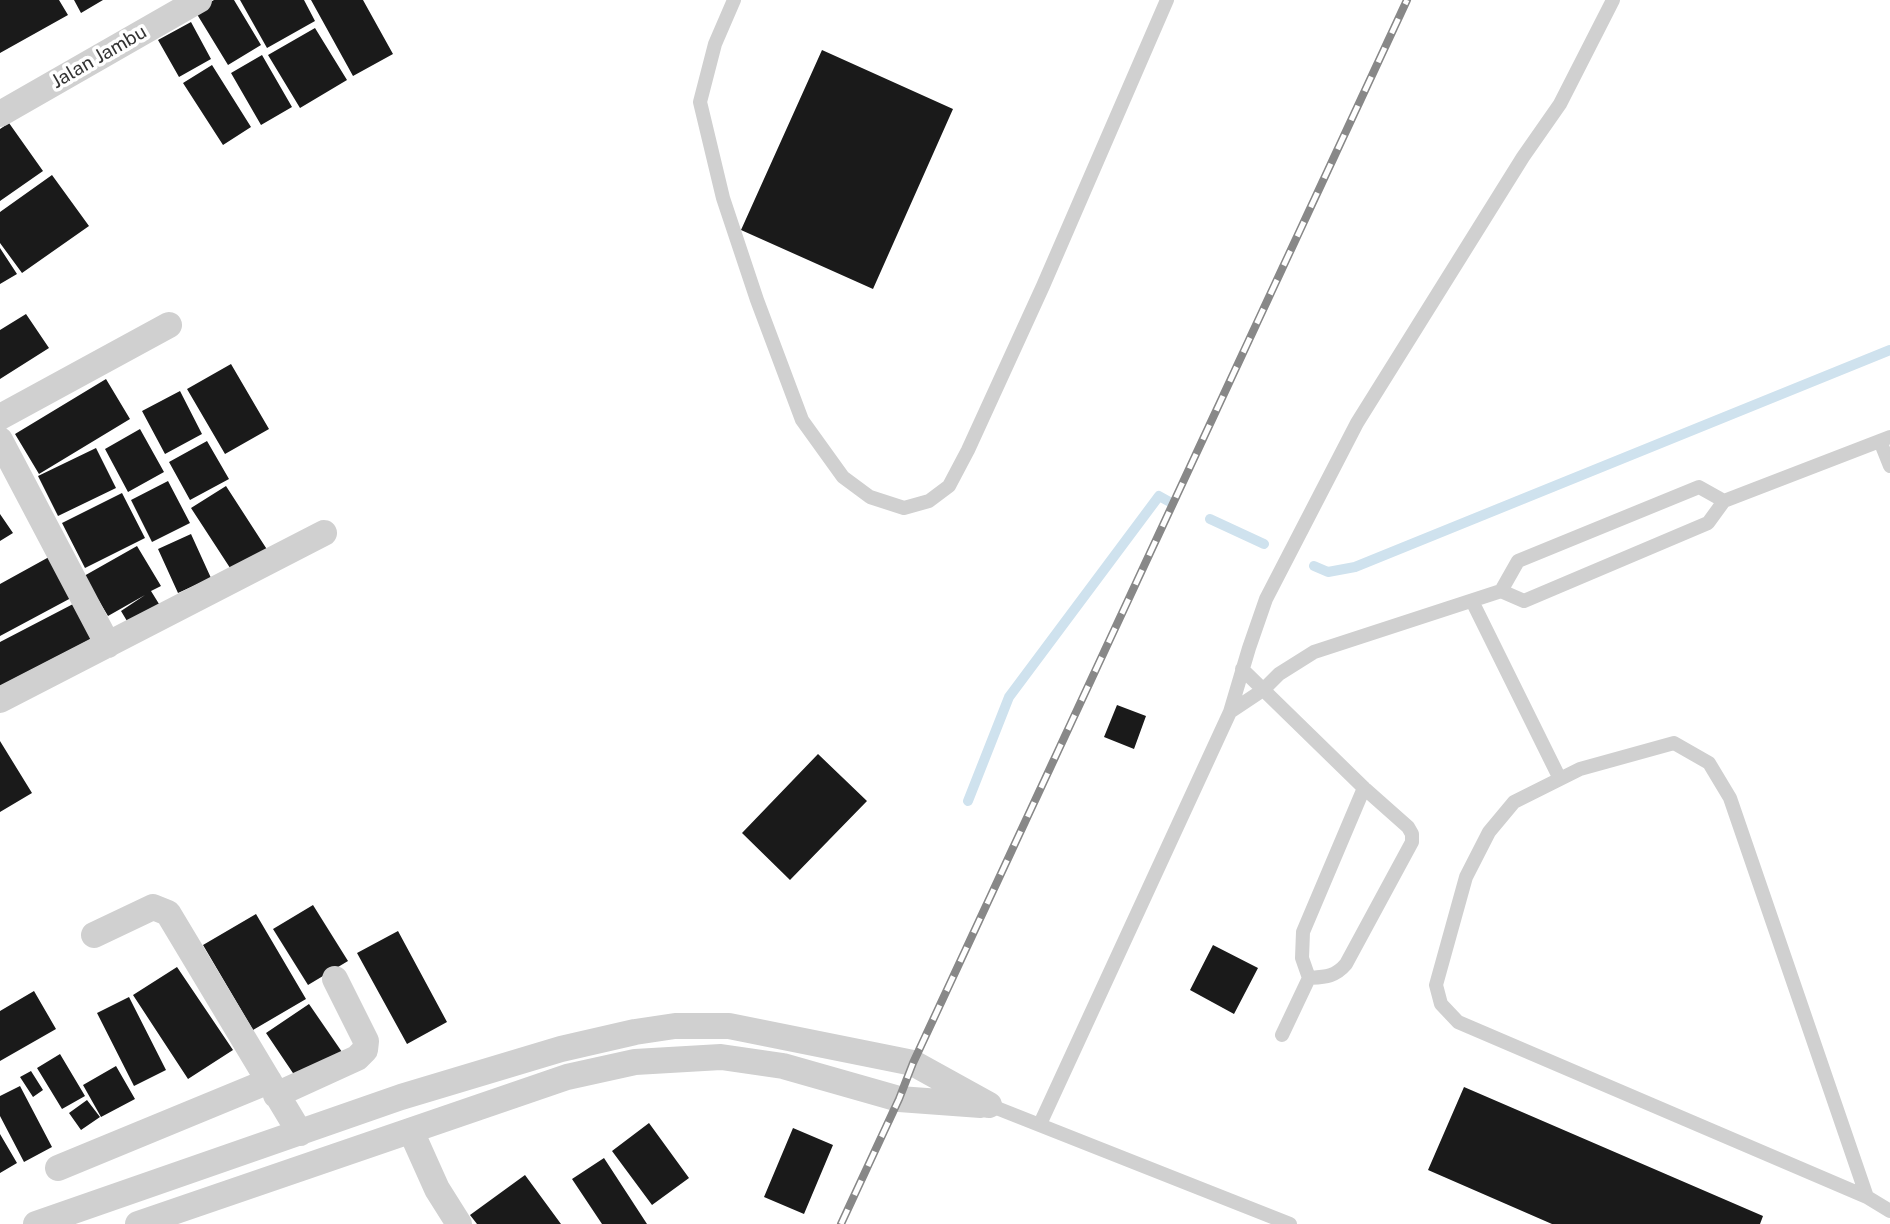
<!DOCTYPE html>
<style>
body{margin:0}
canvas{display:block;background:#fff}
</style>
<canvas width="1890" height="1224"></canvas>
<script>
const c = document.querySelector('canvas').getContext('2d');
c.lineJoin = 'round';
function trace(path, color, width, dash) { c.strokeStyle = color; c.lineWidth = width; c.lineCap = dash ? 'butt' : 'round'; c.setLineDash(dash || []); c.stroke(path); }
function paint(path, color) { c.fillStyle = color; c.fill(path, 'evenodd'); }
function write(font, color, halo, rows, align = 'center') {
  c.font = font + ' "Public Sans",sans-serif'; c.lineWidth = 7; c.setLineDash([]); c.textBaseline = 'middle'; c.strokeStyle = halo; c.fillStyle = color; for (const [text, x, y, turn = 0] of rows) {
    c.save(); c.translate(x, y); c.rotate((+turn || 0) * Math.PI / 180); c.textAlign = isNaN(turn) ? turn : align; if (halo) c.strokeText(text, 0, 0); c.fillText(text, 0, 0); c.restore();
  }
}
trace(new Path2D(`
 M 1210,519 L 1264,544
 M 1314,566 L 1328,572 L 1355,567 L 1890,350
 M 968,801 L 1009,697 L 1159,496 L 1168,501`), '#cfe2ee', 10);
paint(new Path2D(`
 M 0,0 L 59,0 L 68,15 L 0,53 Z
 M 74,0 L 103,0 L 81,13 Z
 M 214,0 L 234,0 L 261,45 L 228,65 L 195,11 Z
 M 240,0 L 304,0 L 315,21 L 267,48 Z
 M 311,0 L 363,0 L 393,54 L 353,76 Z
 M 191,22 L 211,59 L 179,77 L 158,40 Z
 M 315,28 L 347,80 L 300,108 L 268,55 Z
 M 822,50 L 953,109 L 873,289 L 741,230 Z
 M 262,55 L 292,107 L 261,125 L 231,73 Z
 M 212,65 L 251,127 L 223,145 L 183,83 Z
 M 9,123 L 43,171 L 0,201 L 0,129 Z
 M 52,175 L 89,226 L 22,273 L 0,243 L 0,212 Z
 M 0,248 L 17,274 L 0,284 Z
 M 26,314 L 49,348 L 0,379 L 0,330 Z
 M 231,364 L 269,429 L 225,454 L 187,389 Z
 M 106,379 L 130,419 L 39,474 L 15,434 Z
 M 180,391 L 202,434 L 165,454 L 142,411 Z
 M 140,429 L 164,472 L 128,492 L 105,449 Z
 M 207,441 L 229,479 L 190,500 L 169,462 Z
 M 96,448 L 116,488 L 58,516 L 38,476 Z
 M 168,481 L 190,523 L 152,542 L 131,500 Z
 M 226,486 L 268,551 L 234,574 L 191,508 Z
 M 122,493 L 145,538 L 85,568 L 62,523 Z
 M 0,514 L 13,533 L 0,541 Z
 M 191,534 L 211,578 L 178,593 L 158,549 Z
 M 137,546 L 161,586 L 151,591 L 164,612 L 133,631 L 121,611 L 145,595 L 108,616 L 84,576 Z
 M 49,557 L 71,598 L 0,636 L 0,584 Z
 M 75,603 L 93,638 L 0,686 L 0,642 Z
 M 1117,705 L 1146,716 L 1134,749 L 1104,737 Z
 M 0,741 L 32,793 L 0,812 Z
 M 818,754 L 867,801 L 790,880 L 742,833 Z
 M 313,905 L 348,961 L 308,985 L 273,929 Z
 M 256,914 L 306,999 L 253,1030 L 203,945 Z
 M 398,931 L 447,1022 L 407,1044 L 357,953 Z
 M 1213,945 L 1258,968 L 1234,1014 L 1190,990 Z
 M 177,967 L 233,1050 L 188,1079 L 133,995 Z
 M 34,991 L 56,1029 L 0,1061 L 0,1011 Z
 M 129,997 L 166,1070 L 134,1086 L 97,1013 Z
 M 309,1004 L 342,1052 L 299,1082 L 266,1033 Z
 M 60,1054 L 85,1096 L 62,1109 L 37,1068 Z
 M 116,1066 L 135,1099 L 101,1117 L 83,1085 Z
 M 31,1071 L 43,1090 L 33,1097 L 20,1077 Z
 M 20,1086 L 52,1147 L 24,1162 L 0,1116 L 0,1096 Z
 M 1464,1087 L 1763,1216 L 1760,1224 L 1552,1224 L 1428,1170 Z
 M 87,1100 L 100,1117 L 81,1130 L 69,1113 Z
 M 649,1123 L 689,1178 L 652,1205 L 612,1151 Z
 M 793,1128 L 833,1145 L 804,1214 L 764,1197 Z
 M 0,1134 L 17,1163 L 0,1173 Z
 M 604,1158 L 647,1224 L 602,1224 L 572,1179 Z
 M 525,1175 L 561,1224 L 477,1224 L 470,1215 Z`), '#1a1a1a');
trace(new Path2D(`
 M 734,0 L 715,44 L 700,102 L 723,198 L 757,300 L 802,420 L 843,477 L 870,497 L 904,508 L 929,501 L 949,486 L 968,450 L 1043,286 L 1167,0
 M 1880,441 L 1890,466
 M 1501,591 L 1518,561 L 1699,487 L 1724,501
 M 1472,601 L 1560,779
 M 1242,669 L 1364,788 L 1408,827 L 1412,834 L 1412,842 L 1346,964 C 1335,977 1325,977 1309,978
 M 1230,712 L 1249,648 L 1266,599 L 1357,423 L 1523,157 L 1560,104 L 1613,0
 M 1309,978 L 1302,958 L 1303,932 L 1364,788
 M 1282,1035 L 1309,978
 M 989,1105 L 1290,1224
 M 1040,1124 L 1230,712 L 1263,690 L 1279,674 L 1314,652 L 1501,591 L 1524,601 L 1708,523 L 1724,501 L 1890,437
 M 1867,1197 L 1730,798 L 1709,763 L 1674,743 L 1580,769 L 1514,802 L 1489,832 L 1466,877 L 1436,985 L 1441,1004 L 1458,1022 L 1867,1197 L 1890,1211`), '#d0d0d0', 14);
trace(new Path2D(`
 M 0,114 L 199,0
 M 0,417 L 169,325
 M 0,440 L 108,645
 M 0,700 L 324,533
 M 94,935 L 153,907 L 168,913 L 300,1133
 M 276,1095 L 357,1058 L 365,1050 L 366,1041 L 335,979
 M 411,1131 L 437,1189 L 459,1224
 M 58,1168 L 269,1081
 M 36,1224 L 401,1097 L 561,1049 L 635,1032 L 675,1026 L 729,1026 L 913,1063 L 989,1105
 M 138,1224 L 567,1077 L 635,1062 L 721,1057 L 783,1066 L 899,1099 L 981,1105`), '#d0d0d0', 26);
const rail = new Path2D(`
 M 841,1224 L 899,1099 L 913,1063 L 1407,0`);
trace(rail, '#888', 8);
trace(rail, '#fff', 5, [16]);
write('19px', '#333', '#fff', [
 ["Jalan Jambu",99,57,-30]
]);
</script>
